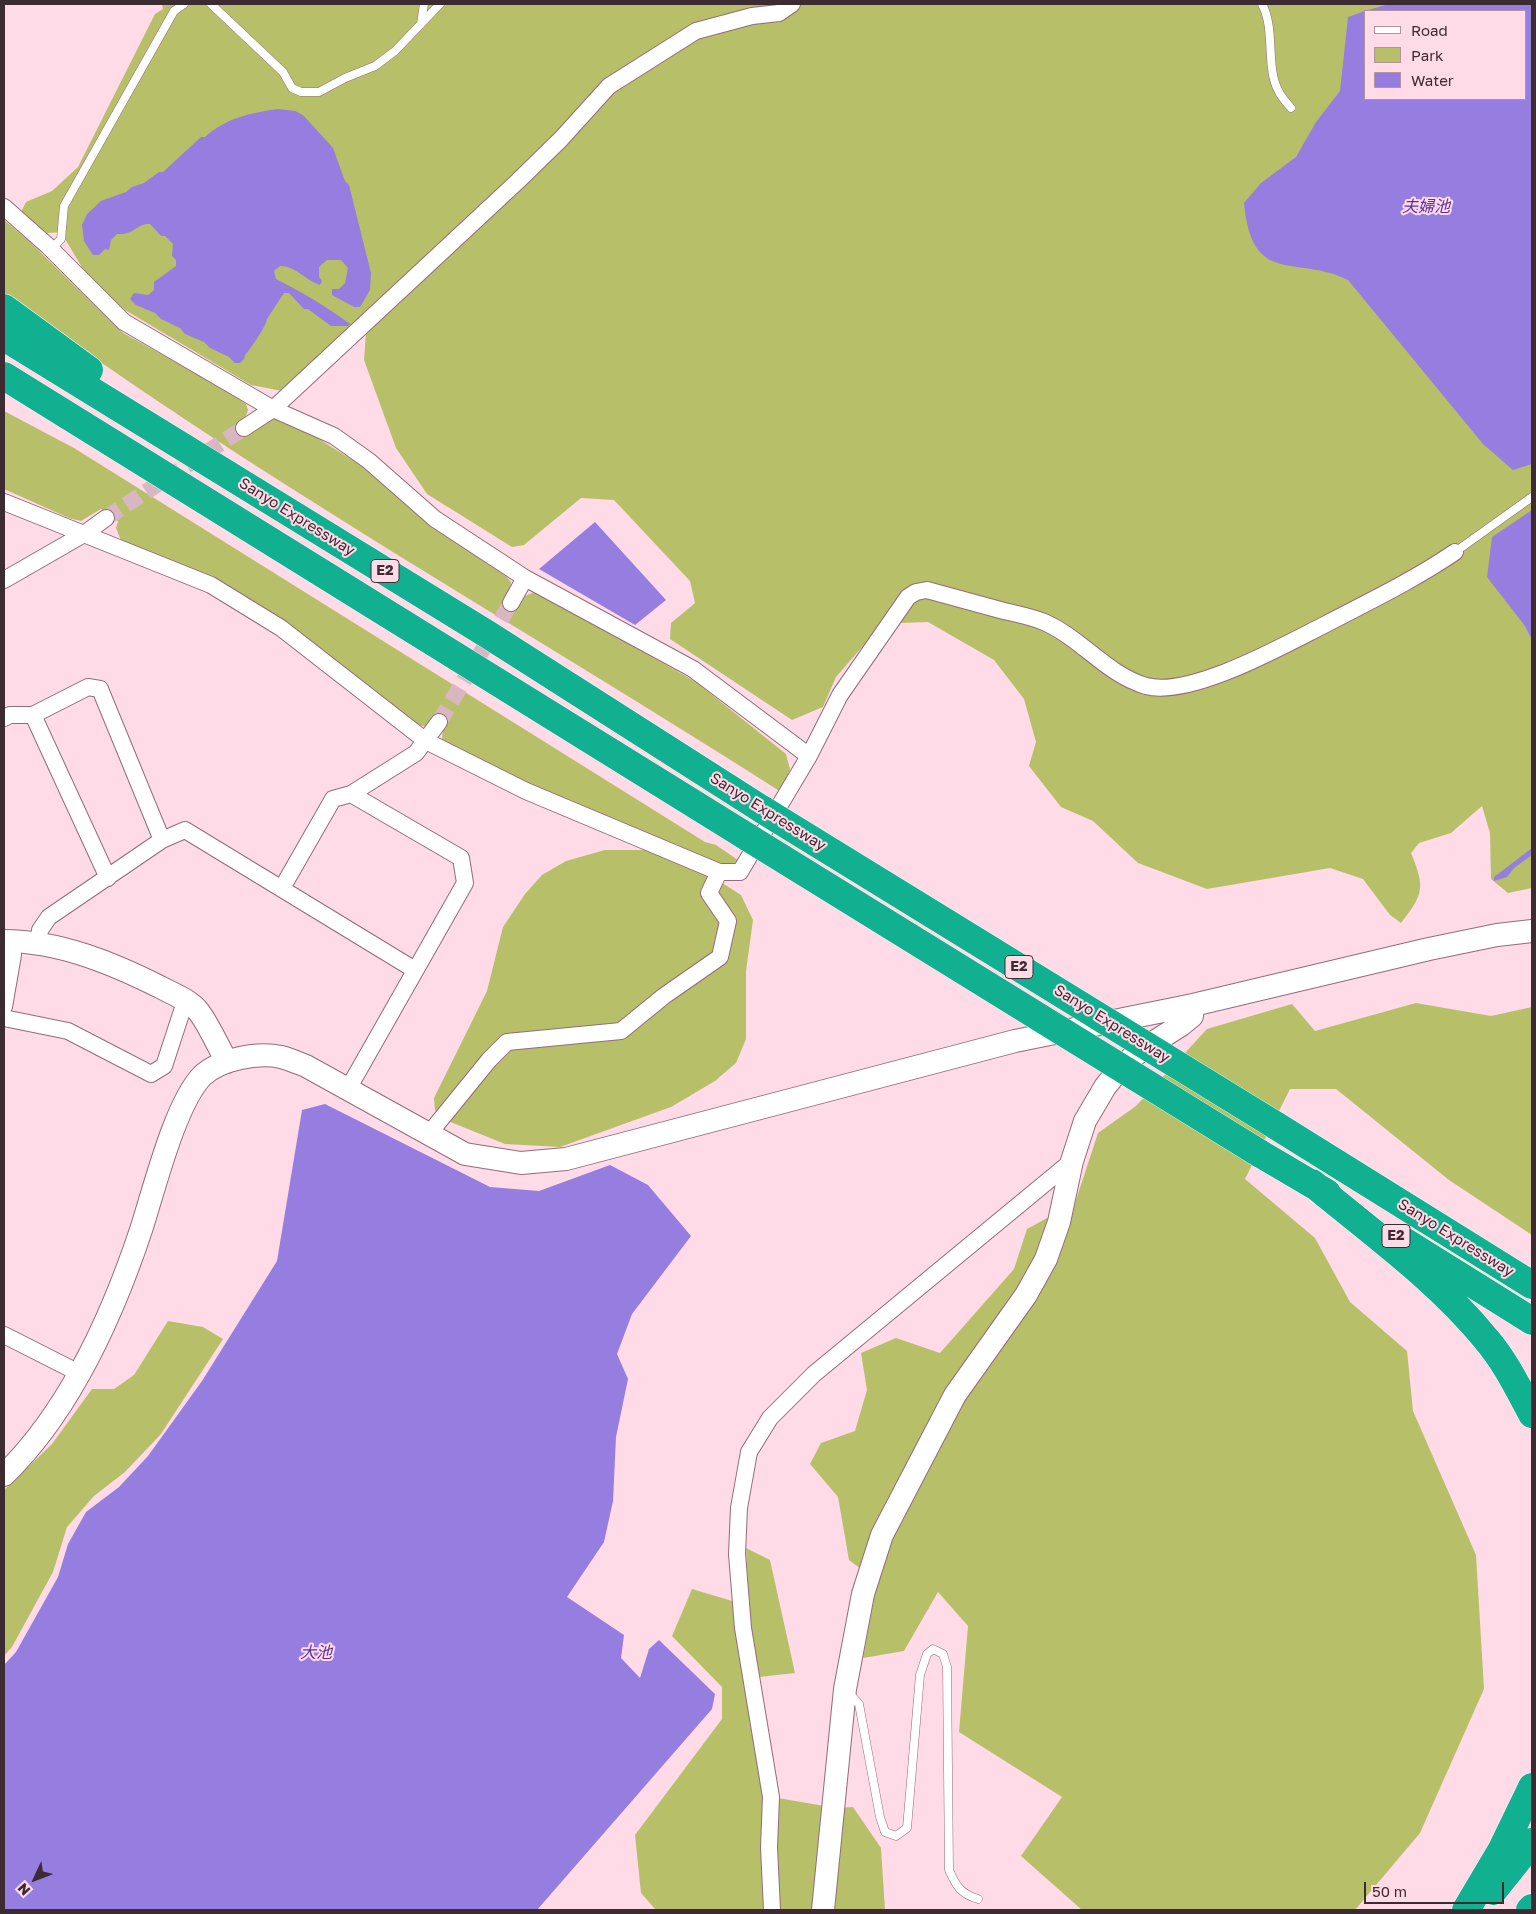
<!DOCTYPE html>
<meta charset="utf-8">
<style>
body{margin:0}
#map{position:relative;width:1536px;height:1914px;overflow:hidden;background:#ffdae7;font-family:"Golos Text",sans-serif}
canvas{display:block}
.frame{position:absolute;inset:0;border:5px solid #3d2b32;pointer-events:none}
.legend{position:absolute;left:1364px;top:10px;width:162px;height:90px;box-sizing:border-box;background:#ffdae7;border:1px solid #b1949f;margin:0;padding:6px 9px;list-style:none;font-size:15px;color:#3d2b32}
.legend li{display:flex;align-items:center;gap:10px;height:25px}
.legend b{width:25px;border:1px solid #b1949f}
.north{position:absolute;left:10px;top:1854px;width:50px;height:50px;-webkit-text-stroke:4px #ffdae7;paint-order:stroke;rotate:227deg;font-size:14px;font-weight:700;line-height:20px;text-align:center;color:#3d2b32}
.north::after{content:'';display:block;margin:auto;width:18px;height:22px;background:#3d2b32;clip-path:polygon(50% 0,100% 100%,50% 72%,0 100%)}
.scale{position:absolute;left:1364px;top:1882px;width:140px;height:22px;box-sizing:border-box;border:2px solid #3d2b32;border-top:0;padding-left:6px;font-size:15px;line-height:18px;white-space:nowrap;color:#3d2b32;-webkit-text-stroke:4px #ffdae7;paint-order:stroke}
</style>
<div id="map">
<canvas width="1536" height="1914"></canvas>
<div class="frame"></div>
<ul class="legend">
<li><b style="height:6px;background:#fff"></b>Road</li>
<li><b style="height:14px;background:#b7c068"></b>Park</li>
<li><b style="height:14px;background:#967de0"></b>Water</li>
</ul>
<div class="north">N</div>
<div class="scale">50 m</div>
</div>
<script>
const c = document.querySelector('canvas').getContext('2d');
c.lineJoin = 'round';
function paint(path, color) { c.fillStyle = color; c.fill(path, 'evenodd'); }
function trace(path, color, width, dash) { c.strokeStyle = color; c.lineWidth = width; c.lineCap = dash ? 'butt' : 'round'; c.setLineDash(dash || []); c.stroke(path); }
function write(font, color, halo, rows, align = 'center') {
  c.font = font + ' "Golos Text","Noto Sans JP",sans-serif'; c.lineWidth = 4; c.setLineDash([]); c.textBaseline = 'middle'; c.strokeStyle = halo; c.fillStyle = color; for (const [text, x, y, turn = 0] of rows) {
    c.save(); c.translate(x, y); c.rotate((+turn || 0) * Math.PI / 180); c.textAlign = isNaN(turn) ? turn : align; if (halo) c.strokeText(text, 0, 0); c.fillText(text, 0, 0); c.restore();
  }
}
paint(new Path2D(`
 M 162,4 L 1532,4 L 1532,888 L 1508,893 L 1491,879 L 1490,833 L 1482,806 L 1451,833 L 1419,843 L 1411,853 C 1425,887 1424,894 1401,923 L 1390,915 L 1363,879 L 1330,868 L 1207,889 L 1138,863 L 1093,821 L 1061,807 L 1029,766 L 1036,742 L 1024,699 L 994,660 L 928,622 L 900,623 L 869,639 L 836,677 L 823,707 L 792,720 L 670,639 L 671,623 L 695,603 L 690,581 L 614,500 L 581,498 L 524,545 L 512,547 L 427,494 L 396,448 L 364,360 L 366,333 L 282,391 L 251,385 L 125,310 L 89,279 L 65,239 L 66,232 L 47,233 L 21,212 L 26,202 L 52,191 L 78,167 L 155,14 L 163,9 ZM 1365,11 L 1525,11 L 1525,99 L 1365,99 Z
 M 4,220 L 29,241 L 123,333 L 226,390 L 246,404 L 248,410 L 246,416 L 237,423 L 244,435 L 277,417 L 292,422 L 365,468 L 432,527 L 506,576 L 511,582 L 510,590 L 523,597 L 536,591 L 696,682 L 786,754 L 790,769 L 781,792 C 522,626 251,476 4,293 Z
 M 4,411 L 74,448 L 705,842 L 716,845 L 738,860 L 733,864 L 718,866 L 676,844 L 631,829 L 509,776 L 447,745 L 442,740 L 443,728 L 416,725 L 365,683 L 122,543 L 116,528 L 118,521 L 101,509 L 81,521 L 69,518 L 4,489 Z
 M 605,850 L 645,850 L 697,867 L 741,895 L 753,920 L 746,971 L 746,1039 L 736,1063 L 715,1081 L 671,1107 L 560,1147 L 505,1144 L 443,1119 L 435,1110 L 434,1098 L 487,991 L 503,927 L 525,894 L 542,875 L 566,861 Z
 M 1416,1003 L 1491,1016 L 1532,1007 L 1532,1235 L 1449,1180 L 1336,1089 L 1290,1089 L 1245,1179 L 1315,1238 L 1350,1302 L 1407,1351 L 1413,1411 L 1476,1555 L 1484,1689 L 1420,1833 L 1355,1910 L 1082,1910 L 1021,1856 L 1062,1797 L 959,1732 L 968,1626 L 938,1592 L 904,1651 L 863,1658 L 877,1581 L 849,1560 L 838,1497 L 810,1464 L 821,1443 L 855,1431 L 867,1390 L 861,1353 L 896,1338 L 940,1353 L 1014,1269 L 1027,1229 L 1075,1203 L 1098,1133 L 1136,1106 L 1207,1029 L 1292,1004 L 1315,1031 Z
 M 168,1321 L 203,1327 L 223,1339 L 161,1434 L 125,1472 L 94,1496 L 67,1527 L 53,1572 L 12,1647 L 4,1656 L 4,1490 L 52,1444 L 92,1389 L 114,1389 L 134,1375 Z
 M 746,1548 L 770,1560 L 795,1673 L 759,1677 L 778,1798 L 836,1808 L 853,1807 L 881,1848 L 885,1910 L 656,1910 L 641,1893 L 635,1835 L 722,1719 L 722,1687 L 672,1636 L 692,1589 L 749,1606 Z`), '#b7c068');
paint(new Path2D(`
 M 1389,4 L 1532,4 L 1532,464 L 1513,470 L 1483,444 L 1348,280 C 1296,254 1252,288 1244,203 L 1261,183 L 1296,157 L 1316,122 L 1340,91 L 1348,17 L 1365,11 L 1365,99 L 1525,99 L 1525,11 L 1365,11 Z
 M 278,109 L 295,111 L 303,115 L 333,148 L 345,181 L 349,185 L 371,273 L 370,290 L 360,307 L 354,307 L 332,295 L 332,289 L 339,289 L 345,283 L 348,268 L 341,260 L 327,260 L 319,267 L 319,277 L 322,281 L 320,285 C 305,280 296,266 280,266 L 274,271 L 276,279 C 302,292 327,307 350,324 L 348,326 L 331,326 L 308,309 L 304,309 L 289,293 L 284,293 L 267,319 C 267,325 249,351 245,355 L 244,359 L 240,363 L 235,363 L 229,357 L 210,348 L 204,342 L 185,334 L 180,328 L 161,319 L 155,313 L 136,305 L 130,299 L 134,293 L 148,295 L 154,290 L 154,282 L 176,266 L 176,260 L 172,256 L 173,244 L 165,236 L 161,236 L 150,224 C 137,223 135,235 117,234 L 111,240 L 109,250 L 105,249 L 99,255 L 93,255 L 84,241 L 82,225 L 87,214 L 101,201 L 126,192 L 132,187 L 144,183 L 159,172 L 163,172 L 201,137 L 205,137 C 226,118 250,113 278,109 Z
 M 1532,510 L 1532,640 L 1525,626 L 1487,577 L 1492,537 Z
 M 595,522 L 666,600 L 635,625 L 539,569 Z
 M 1532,848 L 1532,855 L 1514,868 L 1507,877 L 1494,881 L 1494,877 Z
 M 325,1104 L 490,1187 L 539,1191 L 610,1165 L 648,1185 L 691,1236 L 632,1314 L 617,1354 L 628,1379 L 616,1437 L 613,1501 L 604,1542 L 567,1597 L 624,1635 L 621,1658 L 640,1678 L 649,1649 L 659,1640 L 715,1694 L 712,1709 L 537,1910 L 4,1910 L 4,1665 L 16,1652 L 58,1577 L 68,1544 L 86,1512 L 119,1487 L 148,1456 L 202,1381 L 277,1261 L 302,1110 Z`), '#967de0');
trace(new Path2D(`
 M 106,518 L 244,428
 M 439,722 L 511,603`), '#d8b7c3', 16, [16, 8]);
const lane = new Path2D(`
 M 211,4 L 283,72 L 292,88 L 301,92 L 319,92 L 345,78 L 375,66 L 395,51 L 440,4
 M 1262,4 C 1276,30 1265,68 1279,92 C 1282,98 1287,103 1291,108
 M 421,24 L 424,4
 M 51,249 L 61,239 L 64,206 L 174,11 L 184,4
 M 1455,552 L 1532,497
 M 848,1692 L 859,1704 L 880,1817 L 885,1832 L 896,1836 L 907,1828 L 920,1675 L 927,1654 L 933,1649 L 943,1654 L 947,1667 L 949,1870 C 956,1886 961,1894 978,1899`);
const street = new Path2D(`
 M 4,207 L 48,246 L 124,322 L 273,409 L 334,436 L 369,461 L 435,519 L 525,578 L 693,669 L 809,756
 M 244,428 L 273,409 L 518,181 L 561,139 L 609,86 L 696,31 L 752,16 L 779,13 L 792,4
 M 4,502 L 211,585 L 281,628 L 426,741 L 526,791 L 719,872 L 740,872 L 809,756 L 840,695 L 908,597 L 916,592 L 927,590 C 953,597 978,604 1004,611 C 1017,614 1032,617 1044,622 C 1081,638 1106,674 1146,686 C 1191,698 1286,644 1326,624 C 1370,601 1414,580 1455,552
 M 4,580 L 84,534 L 106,518
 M 511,603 L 525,578
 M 33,715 L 88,687 L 100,689 L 162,840
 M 4,718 L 10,715 L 33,715 L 108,878
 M 351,794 L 416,753 L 439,722
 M 282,888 L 333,799 L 351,794 L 461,858 L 465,883 L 348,1089
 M 38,944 L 40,930 L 49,917 L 162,840 L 185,830 L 415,970
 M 4,1007 L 13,955 L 11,941
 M 4,1018 L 68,1031 L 151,1074 L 164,1066 L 182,1011 L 188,1002
 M 428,1135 L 489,1060 L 507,1042 L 621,1031 L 664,996 L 720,957 L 728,921 L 709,893 L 719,872
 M 4,1335 L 79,1373
 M 772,1910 L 769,1847 L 771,1797 L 743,1628 L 737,1554 L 739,1508 L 749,1452 L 770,1418 L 814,1374 L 1072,1161`);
const secondary = new Path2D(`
 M 4,941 C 59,941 112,963 160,987 C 173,994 190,1000 199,1012 C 210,1027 218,1046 227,1062
 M 4,1475 C 69,1412 113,1314 141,1230 C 154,1190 175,1104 202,1076 C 220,1059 257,1052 281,1057 C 289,1059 298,1063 306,1066 L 465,1154 L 521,1163 L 566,1159 L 1015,1041 L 1193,1005 L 1429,949 L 1497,935 L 1532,931
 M 823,1910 L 845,1689 L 863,1594 L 882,1535 L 955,1395 L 1026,1295 L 1046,1259 L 1059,1222 L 1072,1161 L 1085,1121 L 1105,1087 L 1121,1067 L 1140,1051 L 1181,1025 L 1192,1016 L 1193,1005`);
const highway = new Path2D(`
 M 4,308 L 89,370
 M 4,337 L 487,634 L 763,810
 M 4,376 L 749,838
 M 1275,1125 L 1532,1285
 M 1259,1153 L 1327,1193
 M 1312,1183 C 1371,1232 1437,1279 1486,1339 C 1505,1361 1518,1388 1532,1414
 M 1404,1241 L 1532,1321
 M 1493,1891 L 1532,1842
 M 1466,1910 L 1501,1851 L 1532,1787
 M 1530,1910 L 1532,1908`);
trace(lane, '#946b7b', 9);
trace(street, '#946b7b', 18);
trace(secondary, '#946b7b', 24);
trace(highway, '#fff', 29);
trace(lane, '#fff', 8);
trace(street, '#fff', 16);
trace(secondary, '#fff', 22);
trace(highway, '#10b091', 28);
const highwayBridge = new Path2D(`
 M 763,810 L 1275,1125
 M 749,838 L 1259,1153`);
trace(highwayBridge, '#fff', 29, []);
trace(highwayBridge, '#10b091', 28);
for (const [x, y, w] of [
 [385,571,28],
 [1019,967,28],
 [1396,1236,28]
]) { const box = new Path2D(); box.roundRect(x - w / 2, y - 11.5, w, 23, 4); c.fillStyle = '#ffdae7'; c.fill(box); trace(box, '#3d2b32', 1); }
write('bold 14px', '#3d2b32', null, [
 ["E2",385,571],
 ["E2",1019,967],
 ["E2",1396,1236]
]);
write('15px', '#3d2b32', '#ffdae7', [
 ["Sanyo Expressway",297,517,32],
 ["Sanyo Expressway",768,812,32],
 ["Sanyo Expressway",1112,1024,32],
 ["Sanyo Expressway",1456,1238,32]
]);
write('italic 16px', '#5a31a5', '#ffdae7', [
 ["夫婦池",1426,207],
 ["大池",316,1653]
]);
</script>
